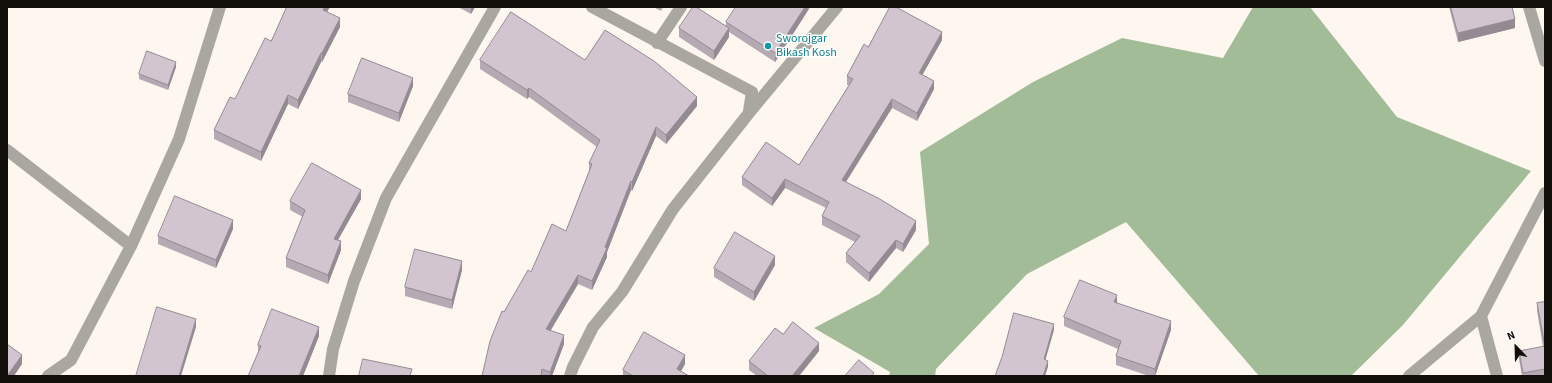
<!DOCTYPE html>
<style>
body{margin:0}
#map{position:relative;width:1552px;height:383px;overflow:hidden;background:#fef7ef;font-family:"Source Sans 3",sans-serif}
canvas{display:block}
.frame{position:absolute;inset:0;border:8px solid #120f0b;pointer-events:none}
.north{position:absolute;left:1496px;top:327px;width:40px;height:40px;-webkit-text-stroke:3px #fff;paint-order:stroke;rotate:337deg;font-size:11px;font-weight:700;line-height:16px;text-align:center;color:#120f0b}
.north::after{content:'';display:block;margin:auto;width:14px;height:18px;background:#120f0b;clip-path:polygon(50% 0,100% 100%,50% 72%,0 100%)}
</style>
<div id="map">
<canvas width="1552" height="383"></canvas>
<div class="frame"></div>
<div class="north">N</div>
</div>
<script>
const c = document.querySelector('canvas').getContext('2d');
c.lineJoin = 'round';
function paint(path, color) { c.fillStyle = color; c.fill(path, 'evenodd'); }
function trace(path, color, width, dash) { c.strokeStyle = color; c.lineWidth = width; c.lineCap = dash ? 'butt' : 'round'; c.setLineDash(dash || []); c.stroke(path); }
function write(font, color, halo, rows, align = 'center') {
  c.font = font + ' "Source Sans 3",sans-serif'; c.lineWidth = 3; c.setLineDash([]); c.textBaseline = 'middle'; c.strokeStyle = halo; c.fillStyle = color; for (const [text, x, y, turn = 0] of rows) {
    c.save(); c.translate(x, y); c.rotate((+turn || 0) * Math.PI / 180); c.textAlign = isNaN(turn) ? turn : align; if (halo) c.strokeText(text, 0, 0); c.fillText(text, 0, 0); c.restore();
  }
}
paint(new Path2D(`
 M 1253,7 L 1310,7 L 1397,117 L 1531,171 L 1403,325 L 1351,376 L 1259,376 L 1126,222 L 1027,274 L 936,369 L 935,376 L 889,376 L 890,372 L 814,328 L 879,294 L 929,244 L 920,152 L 1033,82 L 1122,38 L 1223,58 Z`), '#a2bc98');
trace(new Path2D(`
 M 592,7 L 752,92 L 749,111
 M 1529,7 L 1545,61
 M 657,43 L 681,7
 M 7,150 L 131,246
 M 1481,316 L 1497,376
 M 48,376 L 71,360 L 131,246 L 179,139 L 220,7
 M 329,376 L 333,349 L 354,281 L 386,198 L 495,7
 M 570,376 L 573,367 L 593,327 L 622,292 L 673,209 L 749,113 L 837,7
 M 1409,376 L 1481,316 L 1545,193`), '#a9a7a0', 12);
paint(new Path2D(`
 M 287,7 L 330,7 L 327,11 L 340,27 L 322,62 L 321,62 L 298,109 L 288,104 L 261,161 L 214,139 L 214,130 L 235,99 L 271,41 Z
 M 458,7 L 475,7 L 471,14 Z
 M 653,7 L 663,7 L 661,11 Z
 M 1449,7 L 1512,7 L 1515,28 L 1458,42 Z
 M 809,9 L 775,62 L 729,32 L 729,37 L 714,60 L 679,37 L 679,28 L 726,27 L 726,22 Z
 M 942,40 L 922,75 L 934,89 L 917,121 L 892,108 L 846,182 L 916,230 L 903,252 L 896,248 L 869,282 L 846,262 L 846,253 L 855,242 L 822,225 L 822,216 L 826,208 L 785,188 L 772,206 L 742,185 L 742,177 L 799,165 L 849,85 L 847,85 L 847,76 L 868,47 Z
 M 480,60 L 585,60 L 697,106 L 666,144 L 656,136 L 632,191 L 631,190 L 607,252 L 607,257 L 592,290 L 578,284 L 551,330 L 564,344 L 552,376 L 482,376 L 504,312 L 531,272 L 566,231 L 589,171 L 589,163 L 597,147 L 529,97 L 527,99 L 480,69 Z
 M 176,67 L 168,90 L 139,79 L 139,74 Z
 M 413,86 L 399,122 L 348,102 L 348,94 Z
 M 361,199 L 338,240 L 341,250 L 328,284 L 286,267 L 286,258 L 303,217 L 290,210 L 290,201 Z
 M 233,229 L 216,268 L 158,244 L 158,236 Z
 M 775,265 L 754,301 L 714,277 L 714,268 Z
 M 462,270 L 452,309 L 405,296 L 405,287 Z
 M 1545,302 L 1545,376 L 1522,376 L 1519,359 L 1519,351 L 1543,347 L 1537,311 L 1537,303 Z
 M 1117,303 L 1171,330 L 1155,376 L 1149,376 L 1116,365 L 1116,356 L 1118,349 L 1064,326 L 1064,317 Z
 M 783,334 L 819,351 L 799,376 L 757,376 L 749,370 L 749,361 Z
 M 319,336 L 303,376 L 248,376 L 258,353 L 258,345 Z
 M 685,364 L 681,371 L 689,376 L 623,376 L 623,370 Z`), '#b5a9b3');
paint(new Path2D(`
 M 325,7 L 330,7 L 323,18 L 323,10 Z
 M 471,7 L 475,7 L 471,14 Z
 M 805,7 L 810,7 L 775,62 L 775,53 Z
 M 340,18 L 340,27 L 322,62 L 322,53 Z
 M 1515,19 L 1515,28 L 1458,42 L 1458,33 Z
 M 729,28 L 729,37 L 714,60 L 714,51 Z
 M 942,32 L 942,40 L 919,81 L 919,73 Z
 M 321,53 L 321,62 L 298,109 L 298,100 Z
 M 176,62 L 176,67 L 168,90 L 168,85 Z
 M 413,78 L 413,86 L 399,122 L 399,113 Z
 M 934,81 L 934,89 L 917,121 L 917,113 Z
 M 529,88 L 529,97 L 527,99 L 527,90 Z
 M 288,95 L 288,104 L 261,161 L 261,152 Z
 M 697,97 L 697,106 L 666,144 L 666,135 Z
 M 892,99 L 892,108 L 842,188 L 842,180 Z
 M 656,127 L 656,136 L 632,191 L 632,182 Z
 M 785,179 L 785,188 L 772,206 L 772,198 Z
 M 631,181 L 631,190 L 607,252 L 607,257 L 592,290 L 592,281 Z
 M 361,190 L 361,199 L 334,247 L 334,239 Z
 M 233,220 L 233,229 L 216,268 L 216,260 Z
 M 916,221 L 916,230 L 903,252 L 903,244 Z
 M 896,240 L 896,248 L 869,282 L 869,273 Z
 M 341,241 L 341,250 L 328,284 L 328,275 Z
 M 775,256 L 775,265 L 754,301 L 754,292 Z
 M 462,261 L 462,270 L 452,309 L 452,300 Z
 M 578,275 L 578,284 L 546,338 L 546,329 Z
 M 1117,295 L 1117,304 L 1114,302 Z
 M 196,319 L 196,327 L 181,376 L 179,376 Z
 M 1171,321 L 1171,330 L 1155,376 L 1155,369 Z
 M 1054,324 L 1054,330 L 1044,365 L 1044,359 Z
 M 319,327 L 319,336 L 303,376 L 299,376 Z
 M 564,335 L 564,344 L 552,376 L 550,376 L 550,372 Z
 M 819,343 L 819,351 L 799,376 L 792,376 Z
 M 22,355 L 22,364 L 14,376 L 7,376 Z
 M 685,355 L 685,364 L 678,376 L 677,369 Z
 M 1048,361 L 1048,367 L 1045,376 L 1043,376 Z`), '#938a92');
const building = new Path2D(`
 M 287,7 L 325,7 L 323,10 L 340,18 L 322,53 L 321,53 L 298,100 L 288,95 L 261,152 L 214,130 L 230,97 L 235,99 L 265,38 L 271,41 Z
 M 693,7 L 696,7 L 729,28 L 714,51 L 679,28 Z
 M 736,7 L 805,7 L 775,53 L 726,22 Z
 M 890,7 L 896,7 L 942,32 L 919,73 L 934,81 L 917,113 L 892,99 L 842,180 L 878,198 L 916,221 L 903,244 L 896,240 L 869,273 L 846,253 L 860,236 L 822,216 L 829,202 L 785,179 L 772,198 L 742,177 L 766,142 L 799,165 L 853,79 L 847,76 L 864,44 L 868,47 Z
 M 1451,7 L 1512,7 L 1515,19 L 1458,33 Z
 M 511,12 L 585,60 L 605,30 L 654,61 L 697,97 L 666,135 L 656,127 L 632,182 L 631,181 L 605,247 L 607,248 L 592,281 L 578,275 L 546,329 L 564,335 L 550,372 L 542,369 L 541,376 L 482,376 L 490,341 L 502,311 L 504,312 L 528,270 L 531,272 L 552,224 L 566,231 L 592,164 L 589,163 L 600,140 L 529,88 L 527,90 L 480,60 Z
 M 147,51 L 176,62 L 168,85 L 139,74 Z
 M 362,58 L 413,78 L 399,113 L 348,94 Z
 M 312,163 L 361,190 L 334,239 L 341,241 L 328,275 L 286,258 L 305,210 L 290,201 Z
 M 175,196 L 233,220 L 216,260 L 158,236 Z
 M 735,232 L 775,256 L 754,292 L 714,268 Z
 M 415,249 L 462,261 L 452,300 L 405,287 Z
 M 1080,280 L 1117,295 L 1114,302 L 1171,321 L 1155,369 L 1116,356 L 1121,341 L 1064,317 Z
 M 1545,302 L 1545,369 L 1523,373 L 1519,351 L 1545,346 L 1537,303 Z
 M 157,307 L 196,319 L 179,376 L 136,376 Z
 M 272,309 L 319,327 L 299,376 L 248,376 L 261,346 L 258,345 Z
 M 1014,313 L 1054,324 L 1044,359 L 1048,361 L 1043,376 L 995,376 L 1002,357 Z
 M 793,322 L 819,343 L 792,376 L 768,376 L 749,361 L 775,328 L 783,334 Z
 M 644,332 L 685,355 L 677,369 L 689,376 L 633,376 L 623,370 Z
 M 7,344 L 22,355 L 7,376 Z
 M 363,359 L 412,369 L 410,376 L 359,376 Z
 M 859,360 L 874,373 L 872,376 L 845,376 Z`);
paint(building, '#d2c5d0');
trace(building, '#938a92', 1);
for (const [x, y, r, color] of [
 [768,46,4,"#0f9aa8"]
]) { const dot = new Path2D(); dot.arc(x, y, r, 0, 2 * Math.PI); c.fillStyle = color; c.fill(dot); trace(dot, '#fff', 1.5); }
write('12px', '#0d838f', '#fff', [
 ["Sworojgar",776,39],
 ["Bikash Kosh",776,53]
], 'left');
</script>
